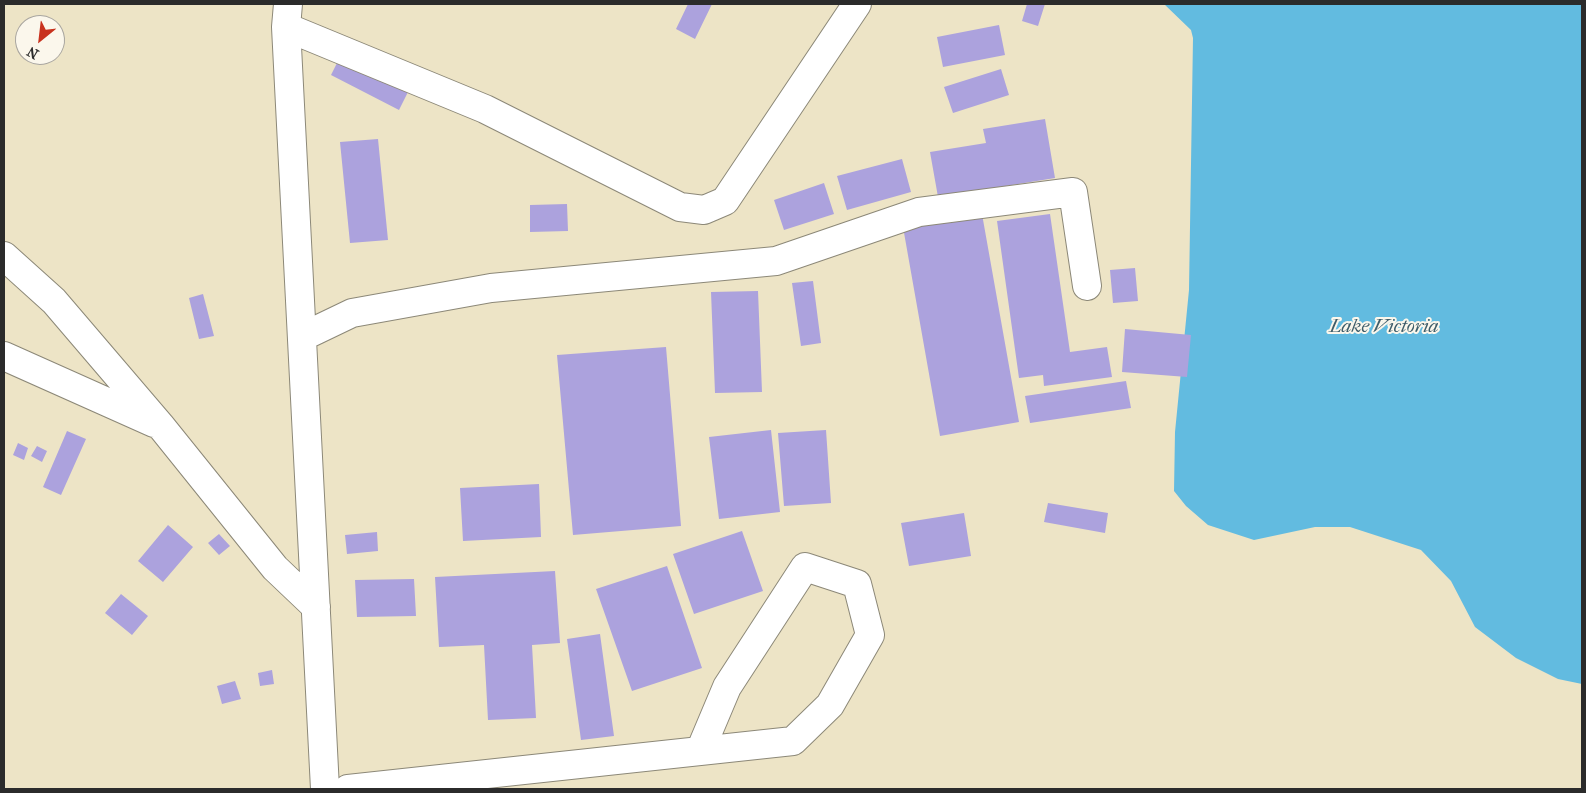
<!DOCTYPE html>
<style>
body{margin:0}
#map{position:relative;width:1586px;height:793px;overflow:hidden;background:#ede4c6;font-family:"IM FELL French Canon",serif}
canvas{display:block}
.frame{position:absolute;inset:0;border:5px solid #2b2b2b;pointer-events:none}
.north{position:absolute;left:15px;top:15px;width:50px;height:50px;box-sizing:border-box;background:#fbf7ec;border:1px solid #a8a59f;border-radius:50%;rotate:209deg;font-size:14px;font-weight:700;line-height:20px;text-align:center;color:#2b2b2b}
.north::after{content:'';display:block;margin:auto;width:18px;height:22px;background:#c8321e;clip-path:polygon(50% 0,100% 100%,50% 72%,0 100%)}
</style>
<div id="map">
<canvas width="1586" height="793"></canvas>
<div class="frame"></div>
<div class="north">N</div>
</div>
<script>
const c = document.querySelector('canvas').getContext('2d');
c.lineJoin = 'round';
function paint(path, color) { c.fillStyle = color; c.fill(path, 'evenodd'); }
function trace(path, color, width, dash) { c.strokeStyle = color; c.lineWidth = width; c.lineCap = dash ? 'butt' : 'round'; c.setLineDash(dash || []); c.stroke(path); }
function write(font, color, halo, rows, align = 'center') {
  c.font = font + ' "IM FELL French Canon",serif'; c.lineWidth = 4; c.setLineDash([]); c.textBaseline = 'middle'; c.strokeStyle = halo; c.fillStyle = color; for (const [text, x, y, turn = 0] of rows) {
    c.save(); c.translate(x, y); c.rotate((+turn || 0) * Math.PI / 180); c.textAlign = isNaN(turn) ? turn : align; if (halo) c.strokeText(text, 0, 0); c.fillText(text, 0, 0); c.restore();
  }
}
paint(new Path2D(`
 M 1164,4 L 1582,4 L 1582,684 L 1558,679 L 1516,658 L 1475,627 L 1451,581 L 1421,550 L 1350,527 L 1315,527 L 1254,540 L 1208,525 L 1186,506 L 1174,491 L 1175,432 L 1189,290 L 1193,38 L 1191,30 Z`), '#62bbe0');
paint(new Path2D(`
 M 688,4 L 712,4 L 695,39 L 676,29 Z
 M 1027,4 L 1045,4 L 1038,26 L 1022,21 Z
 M 999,25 L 1005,55 L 943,67 L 937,37 Z
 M 340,57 L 408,92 L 399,110 L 331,75 Z
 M 1001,69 L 1009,95 L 953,113 L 944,87 Z
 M 1045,119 L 1055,178 L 938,197 L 930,152 L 986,143 L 983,129 Z
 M 378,139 L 388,240 L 350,243 L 340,142 Z
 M 902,159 L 911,192 L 847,210 L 837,176 Z
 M 824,183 L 834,214 L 784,230 L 774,200 Z
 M 567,204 L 568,231 L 530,232 L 530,205 Z
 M 982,214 L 1019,422 L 940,436 L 903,227 Z
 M 1050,214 L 1070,352 L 1107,347 L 1112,377 L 1044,386 L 1043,375 L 1019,378 L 997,221 Z
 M 1135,268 L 1138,301 L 1113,303 L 1110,270 Z
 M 813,281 L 821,343 L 801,346 L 792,283 Z
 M 758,291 L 762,392 L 715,393 L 711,292 Z
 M 203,294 L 214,336 L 199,339 L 189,298 Z
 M 1125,329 L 1191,335 L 1187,377 L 1122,372 Z
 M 666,347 L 681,526 L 573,535 L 557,355 Z
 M 1126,381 L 1131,408 L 1030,423 L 1025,396 Z
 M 771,430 L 780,512 L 719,519 L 709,437 Z
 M 826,430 L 831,503 L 784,506 L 778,433 Z
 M 67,431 L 86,439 L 61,495 L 43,487 Z
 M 18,443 L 28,448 L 24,460 L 13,455 Z
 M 37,446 L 47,451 L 42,462 L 31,456 Z
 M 539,484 L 541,537 L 463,541 L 460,488 Z
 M 1048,503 L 1108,513 L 1105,533 L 1044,522 Z
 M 964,513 L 971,556 L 909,566 L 901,523 Z
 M 168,525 L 193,547 L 163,582 L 138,561 Z
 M 742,531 L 763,591 L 694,614 L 673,554 Z
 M 377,532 L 378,551 L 347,554 L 345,535 Z
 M 219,534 L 230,546 L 219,555 L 208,543 Z
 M 667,566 L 702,668 L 632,691 L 596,589 Z
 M 555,571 L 560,643 L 532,645 L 536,718 L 488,720 L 484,645 L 439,647 L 435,577 Z
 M 414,579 L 416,616 L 357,617 L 355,580 Z
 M 121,594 L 148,616 L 132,635 L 105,613 Z
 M 600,634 L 614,736 L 581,740 L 567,639 Z
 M 272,670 L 274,684 L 260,686 L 258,673 Z
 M 235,681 L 241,699 L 222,704 L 217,686 Z`), '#aca2dd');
const minor = new Path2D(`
 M 288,4 L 286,27 L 325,789
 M 286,27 L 485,109 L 680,207 L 704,210 L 725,201 L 857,4
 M 4,256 L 54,301 L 160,425 L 275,568 L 316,607
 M 302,337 L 352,313 L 491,288 L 776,261 L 919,212 L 1073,192 L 1087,286
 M 4,356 L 154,423
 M 348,789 L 793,741 L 830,705 L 870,635 L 857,584 L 805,567 L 727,687 L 700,751`);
trace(minor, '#8c8878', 30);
trace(minor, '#fff', 28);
write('italic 19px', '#3e5d6a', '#fbf7ec', [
 ["Lake Victoria",1384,327]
]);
</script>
